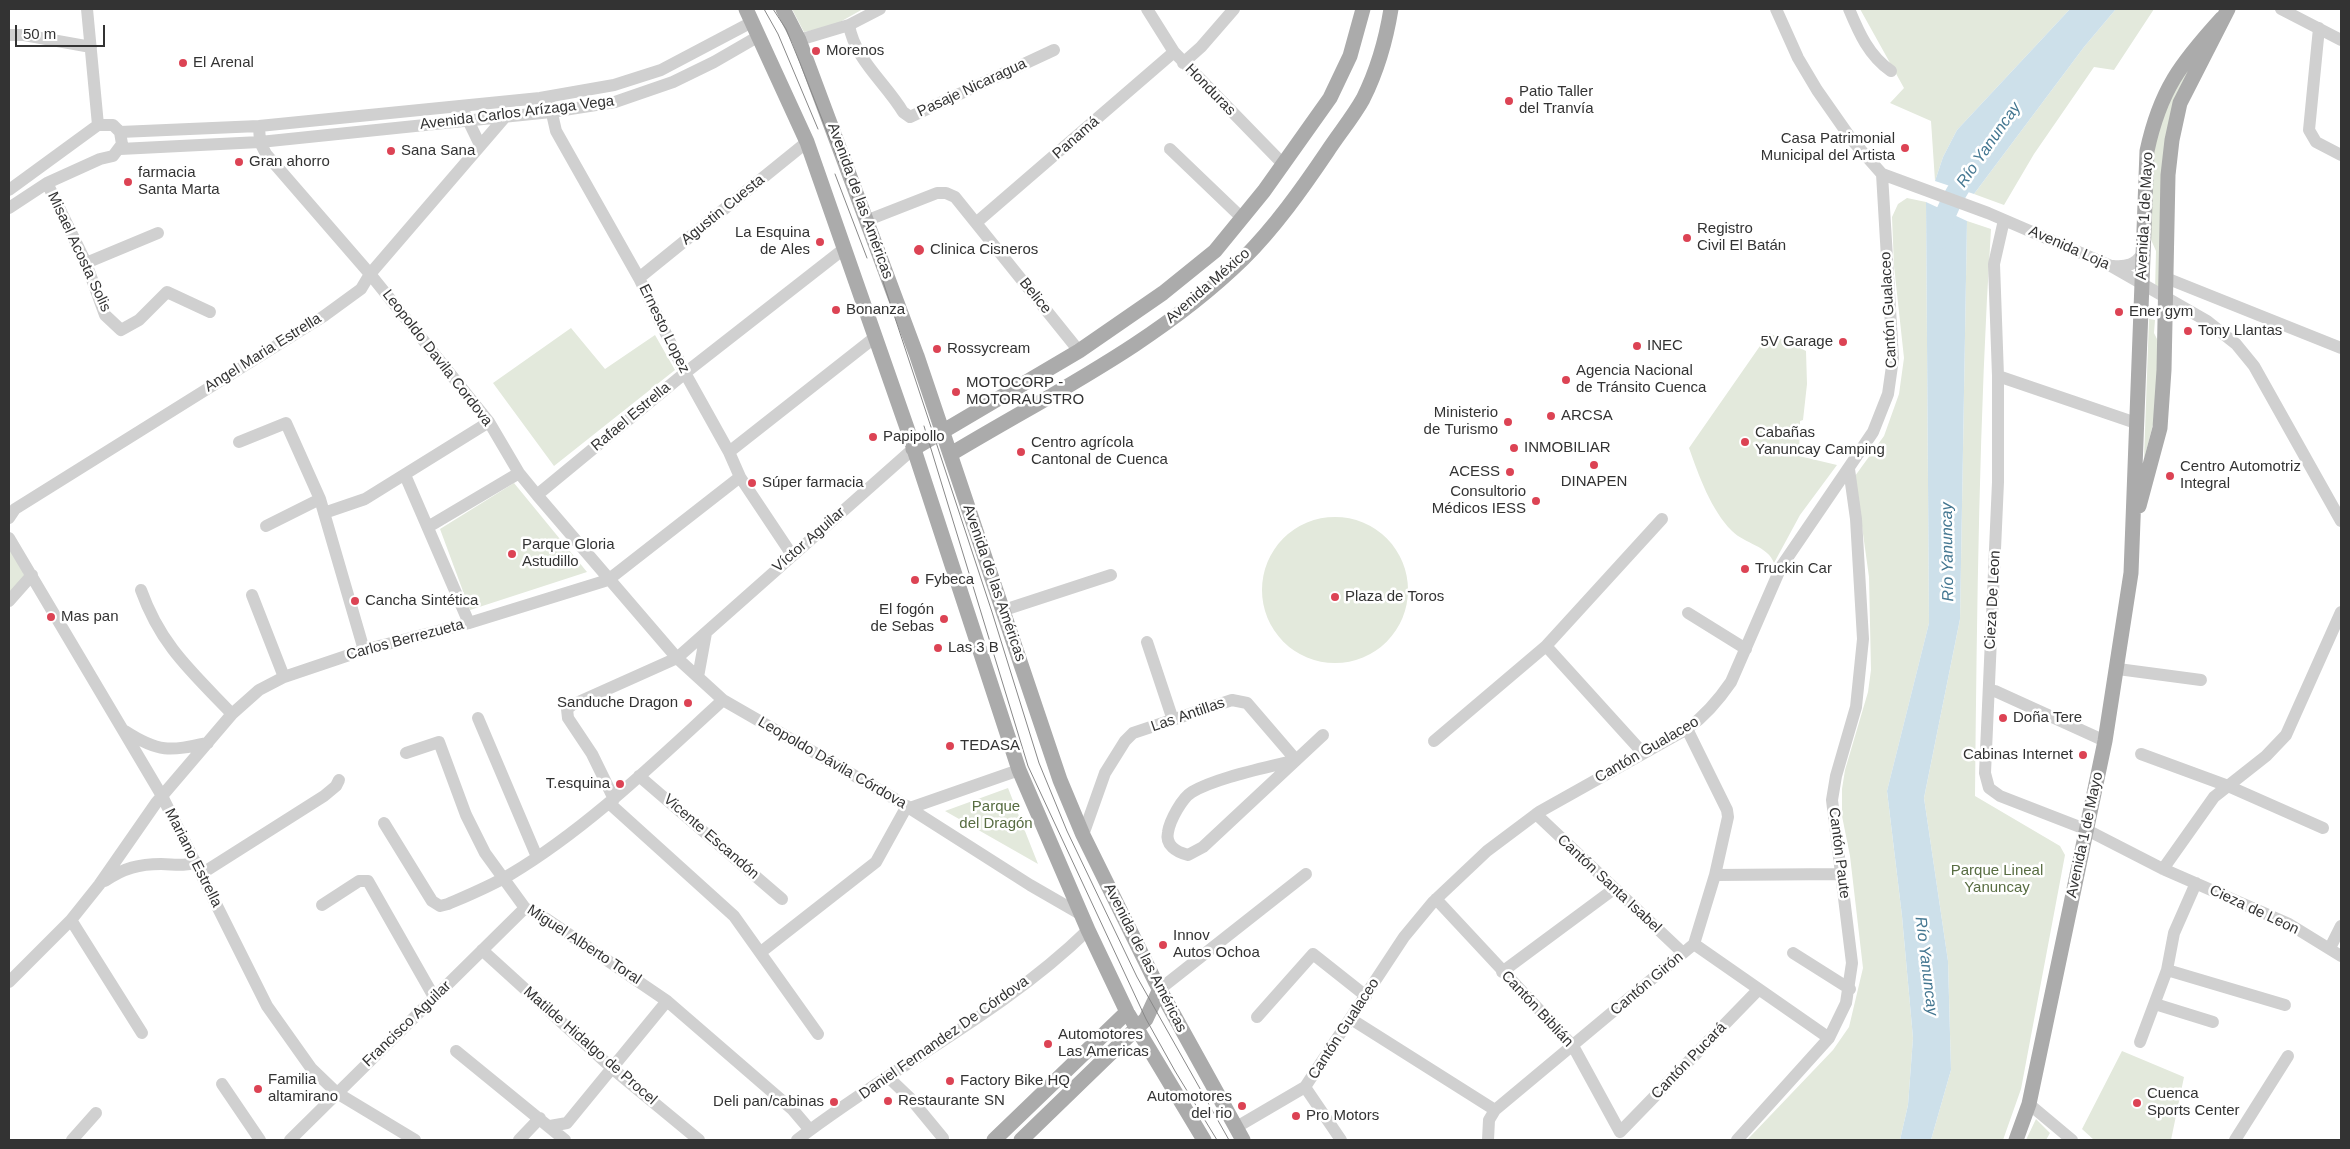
<!DOCTYPE html>
<meta charset="utf-8">
<style>
body{margin:0}
#map{position:relative;width:2350px;height:1149px;overflow:hidden;background:#fff;font-family:Arial,sans-serif}
canvas{display:block}
.frame{position:absolute;inset:0;border:10px solid #333;pointer-events:none}
.scale{position:absolute;left:15px;top:25px;width:90px;height:22px;box-sizing:border-box;border:2px solid #333;border-top:0;padding-left:6px;font-size:15px;line-height:18px;white-space:nowrap;color:#333;-webkit-text-stroke:4px #fff;paint-order:stroke}
</style>
<div id="map">
<canvas width="2350" height="1149"></canvas>
<div class="frame"></div>
<div class="scale">50 m</div>
</div>
<script>
const c = document.querySelector('canvas').getContext('2d');
c.lineJoin = 'round';
function paint(path, color) { c.fillStyle = color; c.fill(path, 'evenodd'); }
function trace(path, color, width, dash) { c.strokeStyle = color; c.lineWidth = width; c.lineCap = dash ? 'butt' : 'round'; c.setLineDash(dash || []); c.stroke(path); }
function write(font, color, halo, rows, align = 'center') {
  c.font = font + ' Arial,sans-serif'; c.lineWidth = 5; c.setLineDash([]); c.textBaseline = 'middle'; c.strokeStyle = halo; c.fillStyle = color; for (const [text, x, y, turn = 0] of rows) {
    c.save(); c.translate(x, y); c.rotate((+turn || 0) * Math.PI / 180); c.textAlign = isNaN(turn) ? turn : align; if (halo) c.strokeText(text, 0, 0); c.fillText(text, 0, 0); c.restore();
  }
}
paint(new Path2D(`
 M 792,9 L 863,9 L 833,26 L 804,32 Z
 M 1860,9 L 2070,9 L 1957,130 L 1943,157 L 1935,181 L 1931,121 L 1890,103 L 1904,88 Z
 M 2116,9 L 2154,9 L 2114,70 L 2094,67 L 2034,154 L 2004,205 L 1974,194 L 2084,47 Z
 M 2198,46 L 2179,103 L 2165,297 L 2155,291 L 2156,251 L 2145,226 L 2153,131 Z
 M 1907,198 L 1926,202 L 1929,623 L 1887,791 L 1902,916 L 1913,1038 L 1908,1105 L 1900,1140 L 1747,1140 L 1833,1050 L 1849,1027 L 1863,968 L 1850,856 L 1842,816 L 1842,789 L 1845,770 L 1868,692 L 1871,670 L 1869,577 L 1855,476 L 1884,436 L 1899,394 L 1904,358 L 1894,266 L 1892,217 L 1898,204 Z
 M 1967,221 L 1991,229 C 1979,417 1977,607 1975,796 L 2060,846 L 2065,855 L 2021,1089 L 2003,1140 L 1931,1140 L 1951,1070 L 1948,961 L 1924,798 L 1960,619 Z
 M 2149,319 L 2155,320 L 2154,333 L 2159,343 L 2157,409 L 2144,459 Z
 M 571,328 L 605,369 L 655,335 L 675,370 L 554,466 L 493,383 Z
 M 1769,333 L 1806,351 L 1807,384 L 1803,420 L 1800,421 L 1799,456 L 1837,465 L 1800,515 L 1774,563 C 1768,546 1745,544 1732,531 C 1711,510 1699,476 1689,448 Z
 M 514,483 L 587,572 L 470,610 L 440,529 Z
 M1262 590a73 73 0 1 1 146 0a73 73 0 1 1-146 0Z
 M 9,547 L 25,576 L 9,593 Z
 M 1008,788 L 1038,864 L 945,811 Z
 M 2122,1051 L 2184,1077 L 2171,1140 L 2094,1140 L 2082,1129 Z
 M 2036,1119 L 2050,1133 L 2046,1140 L 2026,1140 Z`), '#e3e9dc');
paint(new Path2D(`
 M 2070,9 L 2116,9 L 2084,47 L 1974,194 L 1935,181 L 1943,157 L 1957,130 Z
 M 1926,202 L 1967,221 L 1960,619 L 1924,798 L 1948,961 L 1951,1070 L 1931,1140 L 1900,1140 L 1908,1105 L 1913,1038 L 1902,916 L 1887,791 L 1929,623 Z`), '#cde0ea');
trace(new Path2D(`
 M 1941,238 C 1941,212 1960,186 1974,165`), '#cde0ea', 21);
trace(new Path2D(`
 M 87,9 L 98,125
 M 1147,9 L 1174,52 L 1283,164
 M 1776,9 L 1798,58 L 1817,90 L 1852,140 L 1882,174 L 1988,213 L 2111,266 L 2207,321 L 2236,344 L 2254,366 L 2341,521
 M 1849,9 C 1859,33 1869,56 1891,71
 M 2281,9 L 2341,40
 M 849,25 C 855,60 885,82 903,112 L 910,117 L 1054,50
 M 2319,28 L 2309,130 L 2316,142 L 2341,155
 M 9,35 L 24,35 L 91,47
 M 799,40 L 849,25 L 880,9
 M 1183,63 L 1201,47 L 1234,9
 M 550,105 L 556,131 L 639,278 L 685,373 L 729,452 L 740,477 L 792,555
 M 465,114 L 480,145
 M 259,126 L 260,142 L 266,154 L 370,274 L 489,422 L 519,473 L 537,495 L 677,658 L 723,700 L 895,799 L 1030,885 L 1082,915
 M 120,132 L 259,126 L 540,98 L 614,85 L 661,70 L 752,22
 M 120,149 L 260,142 L 551,112 L 615,102 L 673,82 L 714,62 L 759,36
 M 1170,149 L 1242,218
 M 47,183 L 86,263 L 105,315 L 121,330 L 139,320 L 167,292 L 210,312
 M 9,190 L 98,125 L 113,125 L 120,132 L 122,144 L 113,156 L 100,159 L 47,183 L 9,208
 M 868,220 L 937,193 L 946,193 L 955,197 L 1079,351
 M 2004,220 L 1994,264 L 1998,376 L 1998,482 L 1985,773 L 1989,788 L 2000,796 L 2085,829 L 2163,869 L 2289,924 L 2341,956
 M 977,222 L 1174,52
 M 86,263 L 158,233
 M 2113,266 C 2127,267 2135,265 2143,253
 M 639,278 L 807,142
 M 2166,278 L 2341,348
 M 1998,376 L 2136,423
 M 239,442 L 286,423 L 320,499 L 364,650
 M 729,452 L 874,338
 M 405,475 L 469,623
 M 537,495 L 685,373 L 845,248
 M 324,513 L 365,499 L 489,422
 M 9,518 L 15,509 L 324,316 L 361,289 L 370,274 L 505,117
 M 266,526 L 320,499
 M 428,527 L 519,473
 M 9,538 L 162,796 L 267,1006 L 311,1068 L 337,1093 L 415,1140
 M 141,590 C 161,646 192,672 232,714
 M 252,595 L 284,677
 M 9,601 L 32,575
 M 1004,610 L 1111,575
 M 1688,613 L 1746,649
 M 1147,642 L 1173,720
 M 1546,646 L 1643,753
 M 2118,669 L 2201,680
 M 698,677 L 706,633
 M 1995,691 L 2105,741
 M 478,718 L 537,857
 M 125,731 C 159,753 169,751 208,743
 M 1434,741 L 1546,646 L 1662,519
 M 406,753 L 439,742 L 466,815 L 485,853 L 525,908 L 545,918 L 667,1001 L 793,1110 L 810,1130
 M 2141,754 L 2228,786 L 2323,828
 M 1296,760 C 1266,768 1218,777 1192,792 C 1182,798 1170,820 1168,832 C 1165,845 1176,852 1188,855 L 1203,847 L 1323,735
 M 639,776 L 782,899
 M 614,799 L 592,754 L 568,718 L 567,709 L 572,705 L 677,658 L 913,449
 M 609,803 L 734,916 L 818,1034
 M 910,808 L 1019,770
 M 1536,814 L 1683,953
 M 384,823 L 432,901 L 440,906 L 448,904 C 469,895 491,886 511,874 C 589,827 656,761 723,700
 M 1083,835 L 1105,773 L 1125,741 L 1133,733 L 1232,700 L 1247,703 L 1296,760
 M 2163,869 L 2214,797 L 2266,756 L 2286,735 L 2341,612
 M 201,874 L 324,796 L 336,786 L 339,780
 M 1715,875 L 1841,874
 M 105,881 C 123,868 140,864 161,864 C 173,864 184,867 196,862
 M 1436,899 L 1573,1046 L 1620,1132 L 1759,989
 M 322,905 L 359,881 L 368,881 L 434,997
 M 71,920 L 142,1033
 M 1694,944 L 1829,1038
 M 2330,948 L 2341,926
 M 482,950 L 613,1069 L 699,1140
 M 761,952 L 876,862 L 907,806
 M 1793,953 L 1850,989
 M 2167,970 L 2285,1005
 M 1502,972 L 1614,889
 M 9,982 L 71,920 L 99,885 L 156,803 L 232,714 L 259,690 L 284,677 L 364,650 L 469,623 L 608,580 L 740,477
 M 1160,989 L 1306,874
 M 2155,1004 L 2213,1022
 M 1257,1017 L 1313,954 L 1366,996
 M 1351,1019 L 1495,1110
 M 2140,1042 L 2167,970 L 2174,933 L 2196,883
 M 456,1051 L 565,1140
 M 888,1077 L 910,1098 L 943,1138 L 943,1140
 M 222,1084 L 260,1140
 M 1305,1087 L 1341,1140
 M 2029,1104 L 2072,1140
 M 550,1126 L 567,1123 L 667,1001
 M 1235,1128 L 1305,1087 L 1404,937 L 1433,902 L 1487,851 L 1539,812 L 1687,729 C 1705,716 1718,701 1731,682 L 1781,567 L 1873,432 L 1888,394 L 1893,359 L 1882,174
 M 72,1140 L 96,1113
 M 290,1140 L 525,908
 M 519,1140 L 540,1118
 M 797,1140 C 891,1067 1002,1014 1088,930
 M 1488,1140 L 1489,1120 L 1495,1110 L 1694,944 L 1715,875 L 1728,817 L 1727,810 L 1687,729
 M 1737,1140 L 1829,1038 L 1846,1003 L 1852,963 L 1832,800 L 1836,776 L 1856,707 L 1863,639 L 1856,519 L 1849,469
 M 2235,1140 L 2288,1056`), '#d0d0d0', 12);
trace(new Path2D(`
 M 746,9 L 807,142 L 907,428 L 1019,770 L 1088,930 L 1127,1012 L 1204,1140
 M 783,9 L 799,40 L 917,356 L 1060,780 L 1083,835 L 1155,981 L 1243,1140
 M 913,449 L 1079,351 L 1163,293 L 1215,251 L 1264,191 L 1330,98 L 1350,56 L 1363,9
 M 951,454 C 1051,394 1158,342 1243,259 C 1275,227 1302,189 1327,152 C 1338,135 1353,117 1363,99 C 1377,71 1386,40 1391,9
 M 2139,506 L 2160,428 L 2164,370 L 2168,175 L 2172,140 L 2180,103 L 2228,9
 M 994,1140 L 1127,1012
 M 1021,1140 L 1146,1019 L 1160,989
 M 2016,1140 L 2029,1104 L 2105,741 L 2131,573 L 2147,151 C 2160,90 2181,63 2222,18`), '#ababab', 15);
trace(new Path2D(`
 M 764,9 L 778,34 L 818,129
 M 773,9 L 786,29 L 800,63 L 869,239 L 992,612 L 1039,763 L 1067,831 L 1137,977 L 1229,1140
 M 835,174 L 867,258
 M 924,426 L 1028,766 L 1146,1019 L 1175,1071 L 1217,1140`), '#888', 1);
for (const [x, y, r, color] of [
 [816,51,5,"#dc4354"],
 [183,63,5,"#dc4354"],
 [1509,101,5,"#dc4354"],
 [1905,148,5,"#dc4354"],
 [391,151,5,"#dc4354"],
 [239,162,5,"#dc4354"],
 [128,182,5,"#dc4354"],
 [1687,238,5,"#dc4354"],
 [820,242,5,"#dc4354"],
 [919,250,6,"#dc4354"],
 [836,310,5,"#dc4354"],
 [2119,312,5,"#dc4354"],
 [2188,331,5,"#dc4354"],
 [1843,342,5,"#dc4354"],
 [1637,346,5,"#dc4354"],
 [937,349,5,"#dc4354"],
 [1566,380,5,"#dc4354"],
 [956,392,5,"#dc4354"],
 [1551,416,5,"#dc4354"],
 [1508,422,5,"#dc4354"],
 [873,437,5,"#dc4354"],
 [1745,442,5,"#dc4354"],
 [1514,448,5,"#dc4354"],
 [1021,452,5,"#dc4354"],
 [1594,465,5,"#dc4354"],
 [1510,472,5,"#dc4354"],
 [2170,476,5,"#dc4354"],
 [752,483,5,"#dc4354"],
 [1536,501,5,"#dc4354"],
 [512,554,5,"#dc4354"],
 [1745,569,5,"#dc4354"],
 [915,580,5,"#dc4354"],
 [1335,597,5,"#dc4354"],
 [355,601,5,"#dc4354"],
 [51,617,5,"#dc4354"],
 [944,619,5,"#dc4354"],
 [938,648,5,"#dc4354"],
 [688,703,5,"#dc4354"],
 [2003,718,5,"#dc4354"],
 [950,746,5,"#dc4354"],
 [2083,755,5,"#dc4354"],
 [620,784,5,"#dc4354"],
 [1163,945,5,"#dc4354"],
 [1048,1044,5,"#dc4354"],
 [950,1081,5,"#dc4354"],
 [258,1089,5,"#dc4354"],
 [888,1101,5,"#dc4354"],
 [834,1102,5,"#dc4354"],
 [2137,1103,5,"#dc4354"],
 [1242,1106,5,"#dc4354"],
 [1296,1116,5,"#dc4354"]
]) { const dot = new Path2D(); dot.arc(x, y, r, 0, 2 * Math.PI); c.fillStyle = color; c.fill(dot); trace(dot, '#fff', 2); }
write('15px', '#333', '#fff', [
 ["Morenos",826,51],
 ["El Arenal",193,63],
 ["Patio Taller",1519,92],
 ["del Tranvía",1519,109],
 ["Casa Patrimonial",1895,139,"right"],
 ["Municipal del Artista",1895,156,"right"],
 ["Sana Sana",401,151],
 ["Gran ahorro",249,162],
 ["farmacia",138,173],
 ["Santa Marta",138,190],
 ["Registro",1697,229],
 ["Civil El Batán",1697,246],
 ["La Esquina",810,233,"right"],
 ["de Ales",810,250,"right"],
 ["Clinica Cisneros",930,250],
 ["Bonanza",846,310],
 ["Ener gym",2129,312],
 ["Tony Llantas",2198,331],
 ["5V Garage",1833,342,"right"],
 ["INEC",1647,346],
 ["Rossycream",947,349],
 ["Agencia Nacional",1576,371],
 ["de Tránsito Cuenca",1576,388],
 ["MOTOCORP -",966,383],
 ["MOTORAUSTRO",966,400],
 ["Ministerio",1498,413,"right"],
 ["de Turismo",1498,430,"right"],
 ["ARCSA",1561,416],
 ["Cabañas",1755,433],
 ["Yanuncay Camping",1755,450],
 ["Papipollo",883,437],
 ["Centro agrícola",1031,443],
 ["Cantonal de Cuenca",1031,460],
 ["INMOBILIAR",1524,448],
 ["Centro Automotriz",2180,467],
 ["Integral",2180,484],
 ["ACESS",1500,472,"right"],
 ["DINAPEN",1594,482,"center"],
 ["Súper farmacia",762,483],
 ["Consultorio",1526,492,"right"],
 ["Médicos IESS",1526,509,"right"],
 ["Parque Gloria",522,545],
 ["Astudillo",522,562],
 ["Truckin Car",1755,569],
 ["Fybeca",925,580],
 ["Plaza de Toros",1345,597],
 ["Cancha Sintética",365,601],
 ["El fogón",934,610,"right"],
 ["de Sebas",934,627,"right"],
 ["Mas pan",61,617],
 ["Las 3 B",948,648],
 ["Sanduche Dragon",678,703,"right"],
 ["Doña Tere",2013,718],
 ["TEDASA",960,746],
 ["Cabinas Internet",2073,755,"right"],
 ["T.esquina",610,784,"right"],
 ["Innov",1173,936],
 ["Autos Ochoa",1173,953],
 ["Automotores",1058,1035],
 ["Las Americas",1058,1052],
 ["Familia",268,1080],
 ["altamirano",268,1097],
 ["Factory Bike HQ",960,1081],
 ["Cuenca",2147,1094],
 ["Sports Center",2147,1111],
 ["Automotores",1232,1097,"right"],
 ["del rio",1232,1114,"right"],
 ["Restaurante SN",898,1101],
 ["Deli pan/cabinas",824,1102,"right"],
 ["Pro Motors",1306,1116]
], 'left');
write('15px', '#333', '#fff', [
 ["Pasaje Nicaragua",972,88,-25],
 ["Honduras",1210,90,46],
 ["Avenida Carlos Arízaga Vega",517,113,-7],
 ["Panamá",1076,138,-41],
 ["Avenida de las Américas",860,201,70],
 ["Agustin Cuesta",723,210,-39],
 ["Avenida 1 de Mayo",2145,216,-87],
 ["Avenida Loja",2069,248,24],
 ["Misael Acosta Solis",79,252,65],
 ["Avenida México",1208,286,-41],
 ["Belice",1035,296,51],
 ["Cantón Gualaceo",1889,310,-93],
 ["Ernesto Lopez",664,329,64],
 ["Angel Maria Estrella",263,353,-32],
 ["Leopoldo Davila Cordova",437,358,52],
 ["Rafael Estrella",631,417,-40],
 ["Víctor Aguilar",809,540,-41],
 ["Avenida de las Américas",994,583,71],
 ["Cieza De Leon",1993,600,-87],
 ["Carlos Berrezueta",405,640,-15],
 ["Las Antillas",1188,715,-19],
 ["Cantón Gualaceo",1647,750,-30],
 ["Leopoldo Dávila Córdova",832,763,30],
 ["Avenida 1 de Mayo",2085,835,-78],
 ["Vicente Escandón",711,837,41],
 ["Cantón Paute",1839,853,83],
 ["Mariano Estrella",193,858,63],
 ["Cantón Santa Isabel",1609,884,43],
 ["Cieza de Leon",2254,910,25],
 ["Miguel Alberto Toral",584,945,33],
 ["Avenida de las Américas",1145,958,63],
 ["Cantón Girón",1647,984,-40],
 ["Cantón Biblián",1537,1009,47],
 ["Francisco Aguilar",407,1024,-44],
 ["Cantón Gualaceo",1344,1029,-57],
 ["Daniel Fernandez De Córdova",944,1038,-35],
 ["Matilde Hidalgo de Procel",590,1046,41],
 ["Cantón Pucará",1689,1061,-46]
]);
write('15px', '#586d42', '#fff', [
 ["Parque",996,807],
 ["del Dragón",996,824],
 ["Parque Lineal",1997,871],
 ["Yanuncay",1997,888]
]);
write('italic 16px', '#447791', '#fff', [
 ["Río Yanuncay",1989,145,-55],
 ["Río Yanuncay",1948,552,-91],
 ["Río Yanuncay",1926,966,83]
]);
</script>
